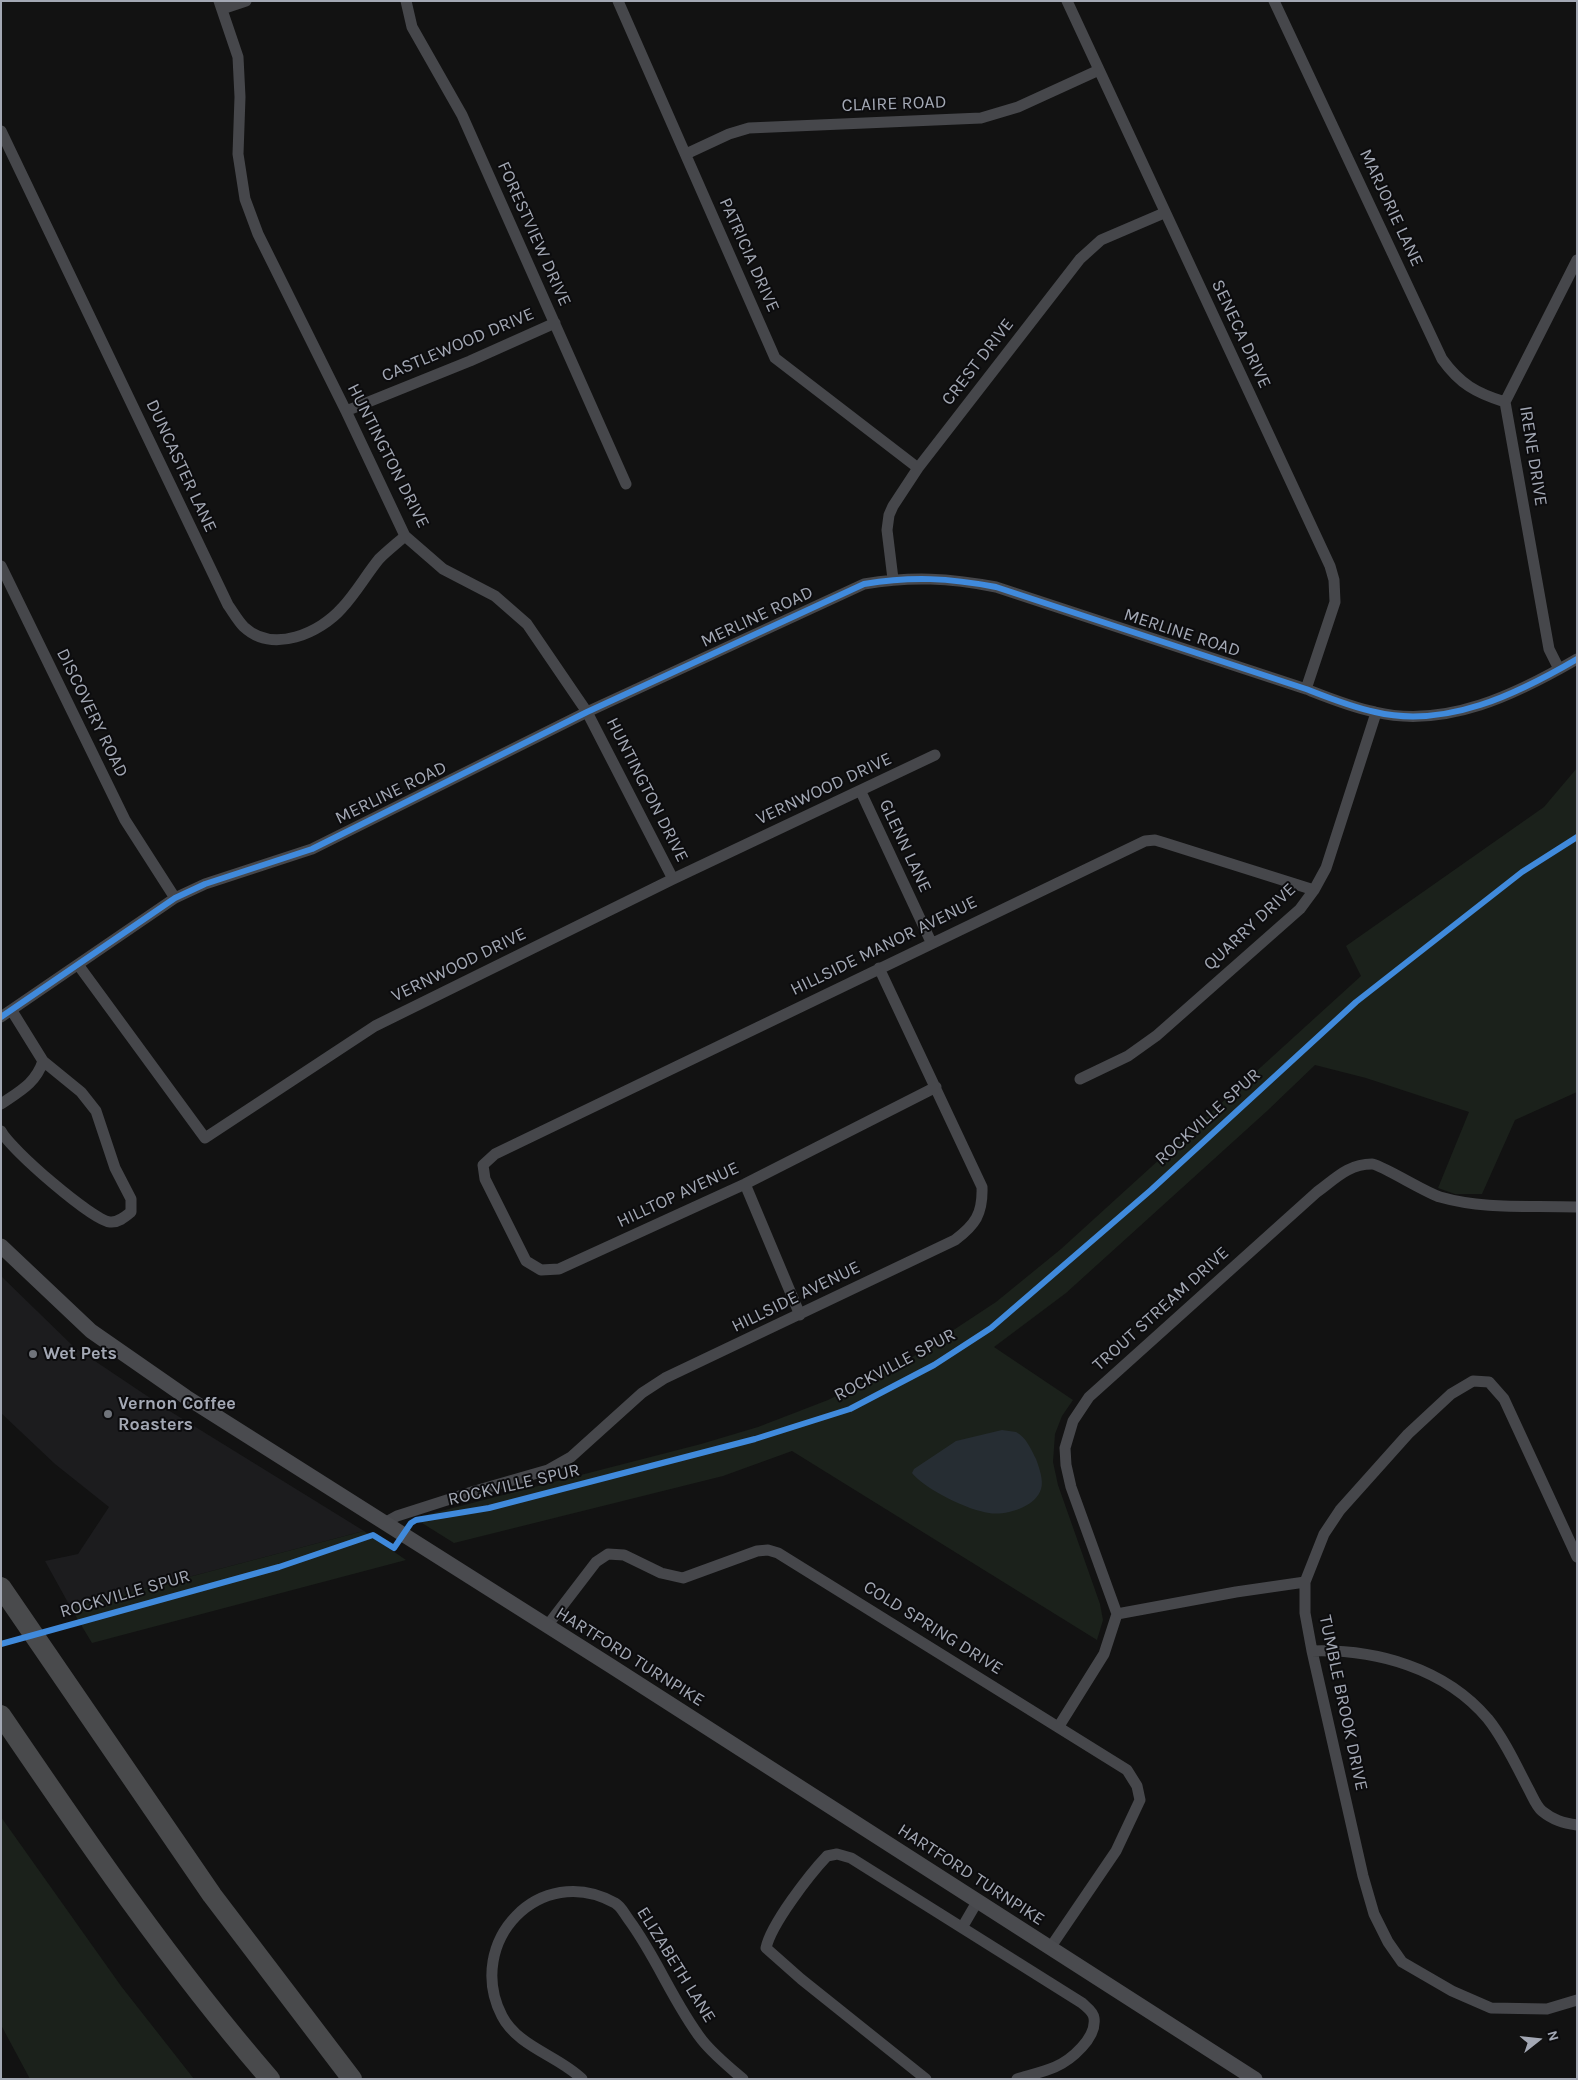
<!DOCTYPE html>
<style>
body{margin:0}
#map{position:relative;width:1578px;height:2080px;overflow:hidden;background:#121212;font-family:Karla,sans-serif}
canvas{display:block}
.frame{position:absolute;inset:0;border:2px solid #a3a8b4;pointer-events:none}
.north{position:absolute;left:1513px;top:2015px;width:50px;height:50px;-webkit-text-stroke:4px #0c0c0e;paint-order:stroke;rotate:74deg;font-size:14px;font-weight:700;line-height:20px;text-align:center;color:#a3a8b4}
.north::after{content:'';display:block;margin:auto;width:18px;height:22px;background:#a3a8b4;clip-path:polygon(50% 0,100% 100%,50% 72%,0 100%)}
</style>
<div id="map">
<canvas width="1578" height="2080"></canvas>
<div class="frame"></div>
<div class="north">N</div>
</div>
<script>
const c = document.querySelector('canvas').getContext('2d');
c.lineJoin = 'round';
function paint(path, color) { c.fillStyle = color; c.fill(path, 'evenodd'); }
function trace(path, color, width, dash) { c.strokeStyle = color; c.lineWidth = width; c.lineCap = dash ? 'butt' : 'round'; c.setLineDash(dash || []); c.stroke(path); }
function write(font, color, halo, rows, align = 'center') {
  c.font = font + ' Karla,sans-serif'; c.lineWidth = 4; c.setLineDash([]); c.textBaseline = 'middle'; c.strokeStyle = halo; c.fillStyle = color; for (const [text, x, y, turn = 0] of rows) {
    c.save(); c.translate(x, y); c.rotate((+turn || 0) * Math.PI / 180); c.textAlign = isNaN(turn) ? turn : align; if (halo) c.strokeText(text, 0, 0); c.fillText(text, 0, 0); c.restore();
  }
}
paint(new Path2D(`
 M 1,1276 L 74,1347 L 168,1410 L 364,1531 L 71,1608 L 45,1561 L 78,1554 L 109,1507 L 55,1464 L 1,1413 Z`), '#1c1c1e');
paint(new Path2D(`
 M 1577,768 L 1577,1092 L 1515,1120 L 1482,1194 L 1455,1194 L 1438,1188 L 1469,1112 L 1366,1078 L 1315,1065 L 1267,1111 L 1066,1293 L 994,1347 L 1073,1400 L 1062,1416 L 1055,1434 L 1053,1462 L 1058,1485 L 1100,1604 L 1103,1620 L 1097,1640 L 792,1451 L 723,1476 L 454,1543 L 414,1518 L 701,1444 L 758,1427 L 828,1400 L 908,1360 L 996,1302 L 1061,1249 L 1361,976 L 1346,946 L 1544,807 Z
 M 364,1531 L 406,1560 L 92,1643 L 71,1608 Z
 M 1,1817 L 121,1986 L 194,2079 L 30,2079 L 1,2025 Z`), '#1b211b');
paint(new Path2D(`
 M 1002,1430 L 1016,1432 C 1026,1437 1031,1449 1036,1459 C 1039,1467 1044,1481 1041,1489 C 1036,1507 1005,1516 989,1513 C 968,1510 926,1490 912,1473 L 914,1469 L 956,1441 Z`), '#262d33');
trace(new Path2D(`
 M 219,1 L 238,57 L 240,97 L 238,154 L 245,199 L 258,234 L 346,411 L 405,536 L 443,569 L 495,596 L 527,624 L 587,712 L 673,879
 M 406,1 L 412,27 L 462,115 L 626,484
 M 618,1 L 775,358 L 918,468
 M 1067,1 L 1330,566 L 1334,580 L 1335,602 L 1306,689
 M 1274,1 L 1442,359 C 1460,384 1476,393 1505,402
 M 222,9 L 246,1
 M 1,131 L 228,605 C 233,612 238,621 244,627 C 273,654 320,633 342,608 C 356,593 366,575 379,559 C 387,551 396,544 405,536
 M 686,154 L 729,134 L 749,128 L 981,118 L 1018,107 L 1099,70
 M 346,411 L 470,361 L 555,323
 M 1,566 L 125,820 L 175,898
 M 893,579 L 887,530 L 889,515 L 893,506 L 918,468 L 1080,259 L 1101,240 L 1164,213
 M 1559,669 L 1549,649 L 1505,402 L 1577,260
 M 861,792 L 931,942
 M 79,966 L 205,1138 L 375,1026 L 673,879 L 935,755
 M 1,1017 L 175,898 L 205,884 L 312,849 L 587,712 L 864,584 C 912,576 949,578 996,587 L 1306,689 C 1329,698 1351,707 1375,712 C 1446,729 1517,694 1577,659
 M 1080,1079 L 1128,1056 L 1156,1036 L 1300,909 L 1314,890 L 1326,868 L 1376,713
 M 936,1087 L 745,1184 L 559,1269 L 541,1270 L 526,1261 L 485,1179 L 483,1165 L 495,1154 L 1145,841 L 1155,840 L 1165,843 L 1314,890
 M 1,1104 C 20,1091 36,1083 43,1061
 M 1,1131 C 10,1149 92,1220 110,1222 C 118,1223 125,1217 131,1212 L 131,1199 L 115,1168 L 96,1111 L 81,1092 L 43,1061 L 12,1011
 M 745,1184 L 800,1315
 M 386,1522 L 397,1516 L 475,1491 L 548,1470 L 571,1457 L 642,1393 L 665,1378 L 955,1240 C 975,1225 983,1214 982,1187 L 879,968
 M 1577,1557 L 1504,1399 L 1489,1382 L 1473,1381 L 1451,1394 L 1408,1434 L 1340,1510 L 1324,1534 L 1305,1582 L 1305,1613 L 1312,1651 L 1363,1876 L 1374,1914 L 1388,1942 L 1402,1962 L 1452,1991 L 1491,2008 L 1547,2009 L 1577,2000
 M 1117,1614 L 1236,1592 L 1305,1582
 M 547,1626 L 596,1562 L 608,1554 L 624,1555 L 661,1573 L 683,1578 L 757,1551 L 768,1550 L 778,1553 L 1127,1770 L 1137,1786 L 1140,1800 L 1116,1851 L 1050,1948
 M 1312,1651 C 1376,1649 1445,1668 1488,1719 C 1504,1739 1516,1765 1528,1788 C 1532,1795 1536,1806 1542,1811 C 1553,1820 1563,1823 1577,1825
 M 1059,1726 L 1104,1654 L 1117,1614 L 1071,1487 L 1066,1465 L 1065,1448 L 1073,1421 L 1089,1397 L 1317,1192 C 1335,1179 1348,1164 1372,1164 C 1380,1164 1426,1193 1440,1197 C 1485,1210 1531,1205 1577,1207
 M 963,1926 L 977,1902
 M 582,2079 C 559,2056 518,2047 502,2016 C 464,1942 540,1861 615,1903 C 621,1906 625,1915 629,1920 C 657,1958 673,2002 702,2040 C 713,2054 729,2067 743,2079
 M 926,2079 L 801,1979 L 766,1948 C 771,1924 810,1874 827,1856 L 837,1854 L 851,1858 L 1082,2003 C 1086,2007 1093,2011 1094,2018 C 1097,2038 1071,2060 1055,2067 C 1043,2072 1030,2075 1017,2079`), '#46474b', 11);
trace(new Path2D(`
 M 1,1246 L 91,1331 L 186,1397 L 611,1666 L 1255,2079`), '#4a4b4f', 15);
trace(new Path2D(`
 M 1,1587 L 212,1895 L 352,2079
 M 1,1715 C 86,1840 171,1965 270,2079`), '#494a4c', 20);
trace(new Path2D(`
 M 1,1017 L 175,898 L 205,884 L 312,849 L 587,712 L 864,584 C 912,576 949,578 996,587 L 1306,689 C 1329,698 1351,707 1375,712 C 1446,729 1517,694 1577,659
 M 1,1644 L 279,1567 L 373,1535 L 394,1548 L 411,1523 L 416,1520 L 489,1508 L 755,1439 L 850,1409 L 934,1365 L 991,1328 L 1151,1190 L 1356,1002 L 1522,872 L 1577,837`), '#408adc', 6);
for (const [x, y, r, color] of [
 [33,1354,5,"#70747b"],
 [108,1414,5,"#70747b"]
]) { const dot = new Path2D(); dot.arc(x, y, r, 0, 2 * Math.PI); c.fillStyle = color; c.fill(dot); trace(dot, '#0c0c0e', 2); }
write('18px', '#a3a8b4', '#0c0c0e', [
 ["CLAIRE ROAD",894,104,-2],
 ["MARJORIE LANE",1391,208,65],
 ["FORESTVIEW DRIVE",534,234,66],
 ["PATRICIA DRIVE",749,255,66],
 ["SENECA DRIVE",1241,334,65],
 ["CASTLEWOOD DRIVE",458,345,-23],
 ["CREST DRIVE",978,362,-52],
 ["HUNTINGTON DRIVE",388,456,63],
 ["IRENE DRIVE",1533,456,81],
 ["DUNCASTER LANE",181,466,65],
 ["MERLINE ROAD",757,617,-25],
 ["MERLINE ROAD",1182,633,18],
 ["DISCOVERY ROAD",92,713,64],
 ["VERNWOOD DRIVE",824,789,-25],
 ["HUNTINGTON DRIVE",647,790,63],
 ["MERLINE ROAD",391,793,-26],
 ["GLENN LANE",905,846,65],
 ["QUARRY DRIVE",1250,927,-43],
 ["HILLSIDE MANOR AVENUE",884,946,-26],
 ["VERNWOOD DRIVE",459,965,-26],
 ["ROCKVILLE SPUR",1208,1117,-42],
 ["HILLTOP AVENUE",678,1195,-25],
 ["HILLSIDE AVENUE",796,1297,-26],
 ["TROUT STREAM DRIVE",1161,1309,-42],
 ["ROCKVILLE SPUR",895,1365,-28],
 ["ROCKVILLE SPUR",514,1485,-13],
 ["ROCKVILLE SPUR",125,1594,-16],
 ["COLD SPRING DRIVE",933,1628,32],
 ["HARTFORD TURNPIKE",630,1657,32],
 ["TUMBLE BROOK DRIVE",1343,1703,78],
 ["HARTFORD TURNPIKE",971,1875,33],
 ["ELIZABETH LANE",676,1965,58]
]);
write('bold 18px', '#a3a8b4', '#0c0c0e', [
 ["Wet Pets",43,1354],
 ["Vernon Coffee",118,1404],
 ["Roasters",118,1425]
], 'left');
</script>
